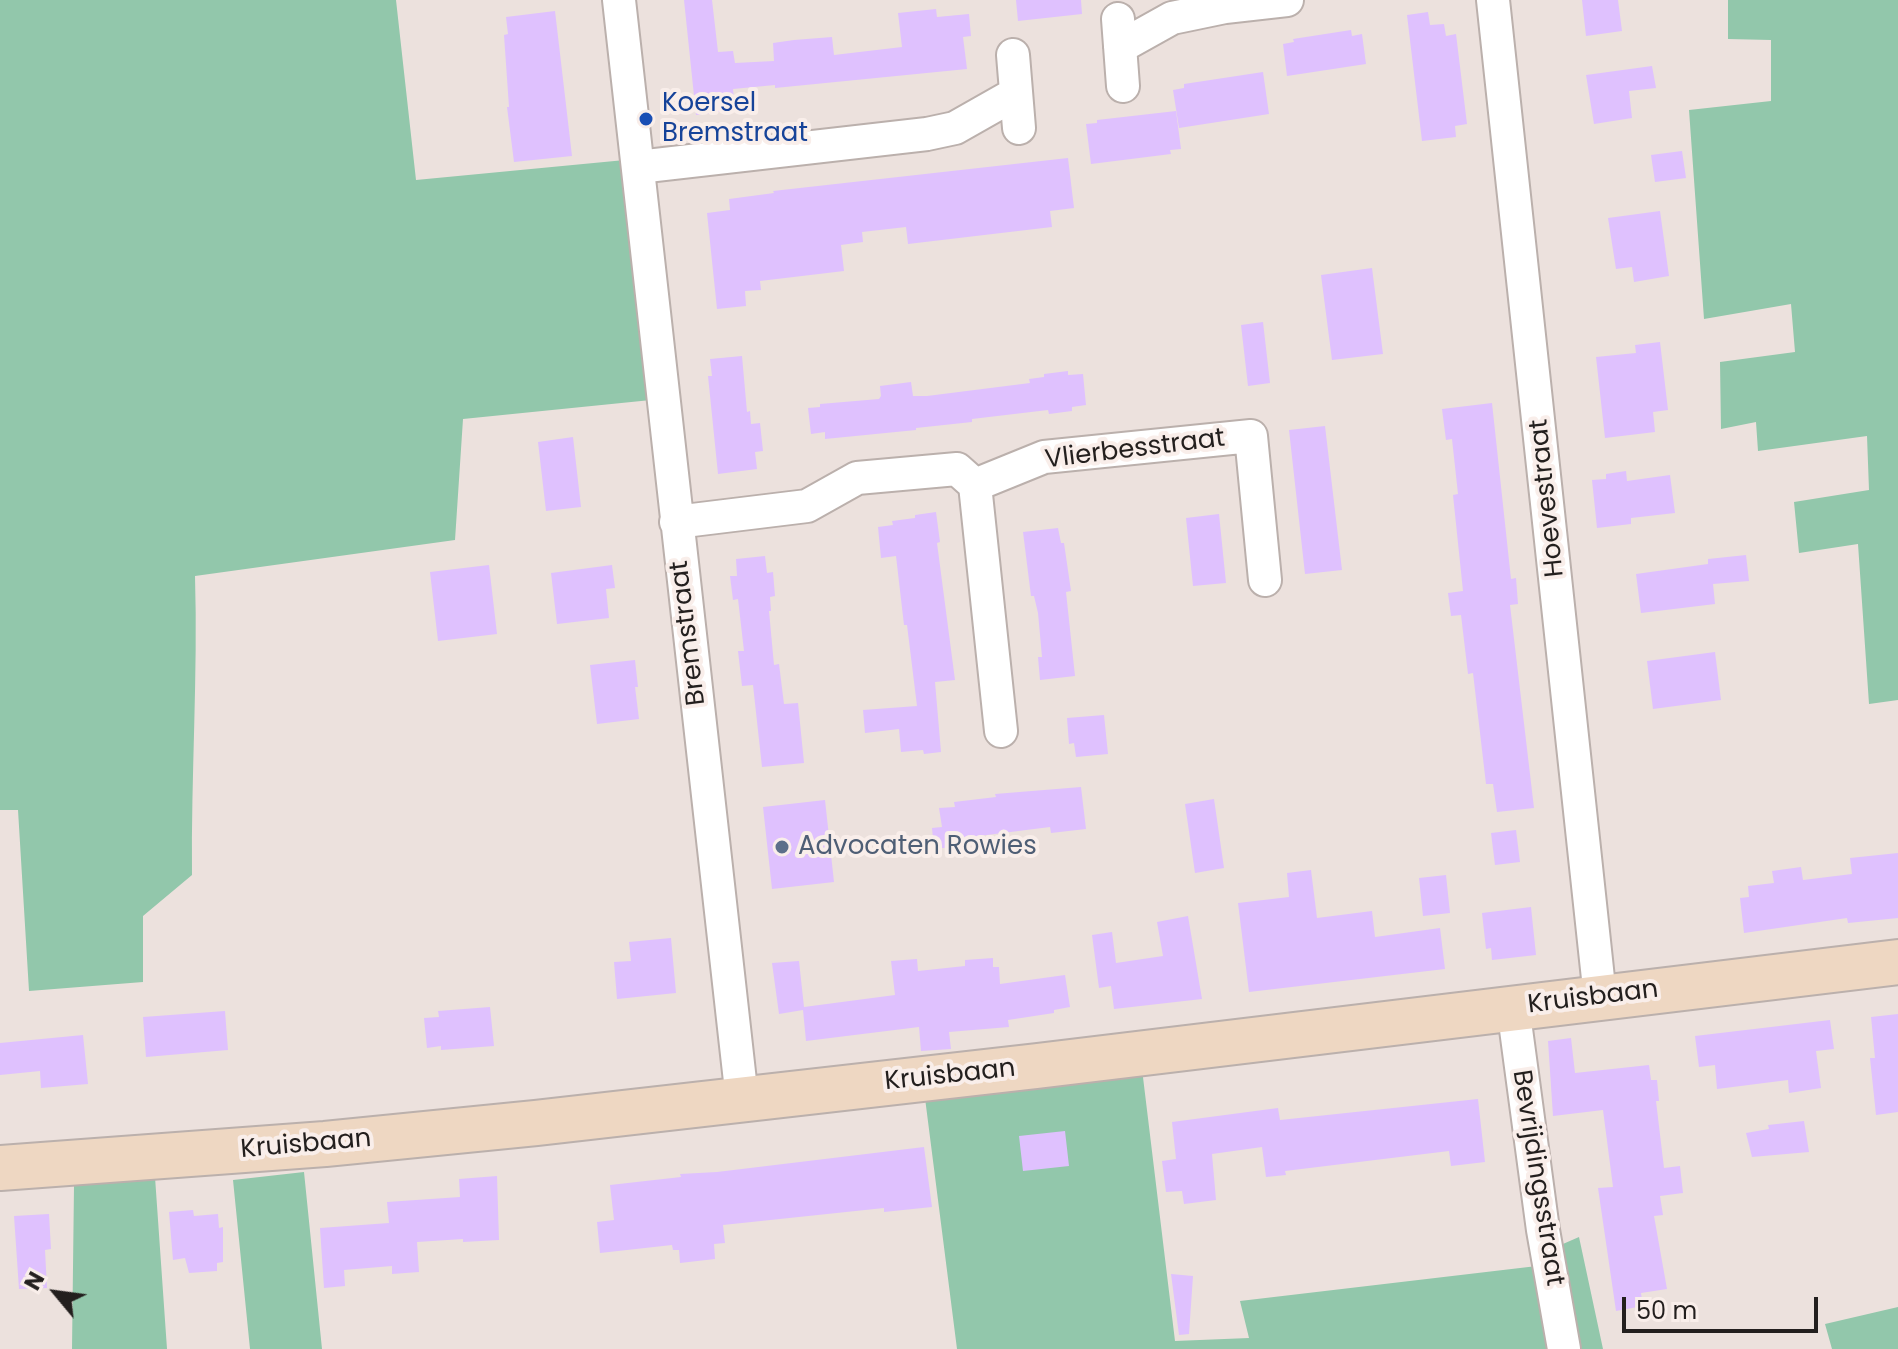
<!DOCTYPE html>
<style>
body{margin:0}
#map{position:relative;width:1898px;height:1349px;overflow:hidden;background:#ece1dd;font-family:Poppins,sans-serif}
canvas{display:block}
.north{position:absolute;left:16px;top:1253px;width:80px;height:80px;-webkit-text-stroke:6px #f9eeea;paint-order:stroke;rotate:299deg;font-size:22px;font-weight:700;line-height:32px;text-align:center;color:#231f1e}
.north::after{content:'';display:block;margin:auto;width:28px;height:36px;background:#231f1e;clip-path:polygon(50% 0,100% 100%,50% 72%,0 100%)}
.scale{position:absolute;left:1622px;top:1297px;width:196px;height:36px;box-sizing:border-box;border:4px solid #231f1e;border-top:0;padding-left:10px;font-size:24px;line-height:28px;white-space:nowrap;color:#231f1e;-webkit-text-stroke:6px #f9eeea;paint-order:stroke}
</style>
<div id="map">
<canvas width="1898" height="1349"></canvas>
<div class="north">N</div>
<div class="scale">50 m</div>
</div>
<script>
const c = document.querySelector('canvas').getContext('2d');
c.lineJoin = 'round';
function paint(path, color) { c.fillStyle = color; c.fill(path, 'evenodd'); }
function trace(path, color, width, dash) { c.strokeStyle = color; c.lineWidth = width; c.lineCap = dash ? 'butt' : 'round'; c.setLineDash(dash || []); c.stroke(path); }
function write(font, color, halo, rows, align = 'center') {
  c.font = font + ' Poppins,sans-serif'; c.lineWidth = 8; c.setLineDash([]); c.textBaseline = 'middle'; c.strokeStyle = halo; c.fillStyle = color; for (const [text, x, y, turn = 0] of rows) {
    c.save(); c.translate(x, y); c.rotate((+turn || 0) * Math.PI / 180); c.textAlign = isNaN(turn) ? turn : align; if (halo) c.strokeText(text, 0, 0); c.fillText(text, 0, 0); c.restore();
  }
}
paint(new Path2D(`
 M 0,0 L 396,0 L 416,180 L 625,160 L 651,400 L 463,419 L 455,540 L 195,576 C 198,675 191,775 192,875 L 143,916 L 143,982 L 29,991 L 18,810 L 0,810 Z
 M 1728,0 L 1898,0 L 1898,700 L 1869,704 L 1858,544 L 1799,553 L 1794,502 L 1869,490 L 1867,436 L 1758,451 L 1756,422 L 1721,429 L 1720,362 L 1795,352 L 1791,304 L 1704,319 L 1689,110 L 1771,101 L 1771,40 L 1728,39 Z
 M 1142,1069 L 1175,1341 L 1249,1338 L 1240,1301 L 1537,1266 L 1550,1349 L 957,1349 L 925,1098 Z
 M 304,1172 L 322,1349 L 250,1349 L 233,1180 Z
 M 155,1177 L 167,1349 L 72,1349 L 74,1186 Z
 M 1579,1237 L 1603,1349 L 1574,1349 L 1556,1247 Z
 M 1898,1307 L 1898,1349 L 1832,1349 L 1825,1324 Z`), '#92c7ab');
paint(new Path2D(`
 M 684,0 L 712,0 L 718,52 L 733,51 L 735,63 L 774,61 L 773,43 L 794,40 L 832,37 L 834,55 L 902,47 L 898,13 L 936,9 L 937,17 L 969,14 L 971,36 L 963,37 L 967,69 L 775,88 L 775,85 L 733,89 L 735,110 L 696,115 Z
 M 1016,0 L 1081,0 L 1082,14 L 1018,21 Z
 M 1582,0 L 1618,0 L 1622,31 L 1586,36 Z
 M 555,11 L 572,156 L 514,162 L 507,107 L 509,107 L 504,35 L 508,34 L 506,17 Z
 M 1428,12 L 1430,25 L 1444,24 L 1446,36 L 1456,34 L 1467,124 L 1455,126 L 1456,137 L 1422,141 L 1407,15 Z
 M 1351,30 L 1352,36 L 1362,34 L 1366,64 L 1287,76 L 1283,44 L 1294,42 L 1293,39 Z
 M 1652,66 L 1656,88 L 1629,91 L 1632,118 L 1594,124 L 1586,75 Z
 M 1263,72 L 1269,114 L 1179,128 L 1173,90 L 1184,88 L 1184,84 Z
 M 1176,111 L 1181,149 L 1170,150 L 1171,154 L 1091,164 L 1086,124 L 1097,123 L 1097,120 Z
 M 1682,151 L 1686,178 L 1655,182 L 1651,155 Z
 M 1068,158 L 1074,208 L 1050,211 L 1052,227 L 908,244 L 906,227 L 862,232 L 863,242 L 841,245 L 844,271 L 760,281 L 761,290 L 745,291 L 746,306 L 717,309 L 707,213 L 730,210 L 729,199 L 774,193 L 773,191 Z
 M 1660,211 L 1669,276 L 1634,282 L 1632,267 L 1616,269 L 1608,218 Z
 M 1372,268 L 1383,354 L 1332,360 L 1321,275 Z
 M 1263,322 L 1270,383 L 1248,386 L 1241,325 Z
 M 1660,342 L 1668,410 L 1653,412 L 1655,432 L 1605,438 L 1596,357 L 1636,353 L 1635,345 Z
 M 742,356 L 747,412 L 750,411 L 751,424 L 760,423 L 763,451 L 755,452 L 757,469 L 718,474 L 708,376 L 712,376 L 710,359 Z
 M 1068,371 L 1068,375 L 1083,374 L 1086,405 L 1072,407 L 1072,411 L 1049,414 L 1048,410 L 972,419 L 972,422 L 916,428 L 916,430 L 825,439 L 825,432 L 811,434 L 808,408 L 820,407 L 820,404 L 879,399 L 881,396 L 880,386 L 911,382 L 913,396 L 927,396 L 1030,383 L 1029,379 L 1044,377 L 1044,374 Z
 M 1492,403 L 1511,579 L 1516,578 L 1518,604 L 1510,605 L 1534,808 L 1497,812 L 1493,784 L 1486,784 L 1473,673 L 1468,674 L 1461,615 L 1451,616 L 1448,593 L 1463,591 L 1453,495 L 1458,494 L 1452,439 L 1446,440 L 1442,409 Z
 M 1325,426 L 1342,570 L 1305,574 L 1289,430 Z
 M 573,437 L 581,507 L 546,511 L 538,442 Z
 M 1626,471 L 1627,481 L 1670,475 L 1675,513 L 1631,518 L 1631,524 L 1597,528 L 1592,480 L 1606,479 L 1606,474 Z
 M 936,512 L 940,542 L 937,543 L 955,680 L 935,682 L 941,752 L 924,754 L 923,750 L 901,752 L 899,729 L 865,733 L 863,710 L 917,706 L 907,625 L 904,625 L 896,556 L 881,558 L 878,527 L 893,525 L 892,521 L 915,518 L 915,515 Z
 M 1219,514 L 1226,583 L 1193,586 L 1186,518 Z
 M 1058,528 L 1061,543 L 1064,543 L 1071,591 L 1066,592 L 1075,676 L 1040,680 L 1038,657 L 1042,657 L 1038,613 L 1034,596 L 1031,596 L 1023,532 Z
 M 1746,555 L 1749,581 L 1713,584 L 1715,604 L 1641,613 L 1636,574 L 1708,564 L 1708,559 Z
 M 765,556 L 767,573 L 773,572 L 775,596 L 770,597 L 771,611 L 769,611 L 774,665 L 779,664 L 784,704 L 798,703 L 804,763 L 762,767 L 753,685 L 742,686 L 738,651 L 744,651 L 738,599 L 733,600 L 730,576 L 737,576 L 736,559 Z
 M 489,565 L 497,634 L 438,641 L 430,572 Z
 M 612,565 L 615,588 L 606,589 L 609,618 L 557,624 L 551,573 Z
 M 1715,652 L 1721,700 L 1653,709 L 1647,661 Z
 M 635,660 L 638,687 L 635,687 L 639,719 L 597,724 L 590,665 Z
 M 1104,715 L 1108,754 L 1076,757 L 1074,743 L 1069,744 L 1067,718 Z
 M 1081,787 L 1086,829 L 1051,833 L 1050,827 L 979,836 L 980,840 L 962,842 L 962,846 L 934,849 L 932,828 L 942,827 L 939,808 L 955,807 L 954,802 L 996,797 L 995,794 Z
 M 1214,799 L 1224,868 L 1195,873 L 1185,804 Z
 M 825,800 L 834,882 L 772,889 L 763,807 Z
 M 1516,830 L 1520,862 L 1495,865 L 1491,833 Z
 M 1898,853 L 1898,918 L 1848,923 L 1847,918 L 1744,933 L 1740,898 L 1749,897 L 1748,886 L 1774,883 L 1772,871 L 1801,867 L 1803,880 L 1852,874 L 1850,858 Z
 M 1311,870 L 1317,918 L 1372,911 L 1375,937 L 1440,928 L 1445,969 L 1249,992 L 1238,903 L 1289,897 L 1287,873 Z
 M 1446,875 L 1450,913 L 1423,916 L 1419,878 Z
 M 1531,907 L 1536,955 L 1492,960 L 1491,948 L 1486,949 L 1482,913 Z
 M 1188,916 L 1202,999 L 1114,1009 L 1111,986 L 1099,988 L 1092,935 L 1112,932 L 1116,963 L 1163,956 L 1157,922 Z
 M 671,938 L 676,993 L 617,999 L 614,962 L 631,961 L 629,942 Z
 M 993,958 L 993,967 L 999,967 L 1000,984 L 1065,975 L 1070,1007 L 1054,1010 L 1054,1013 L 1008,1020 L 1009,1027 L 949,1032 L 951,1049 L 921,1051 L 919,1027 L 806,1041 L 803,1010 L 779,1014 L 772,963 L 799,961 L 804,1007 L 895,995 L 891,961 L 917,959 L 918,971 L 965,966 L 965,960 Z
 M 490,1007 L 494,1046 L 441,1050 L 441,1046 L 427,1048 L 424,1018 L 439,1017 L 438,1011 Z
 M 225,1011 L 228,1050 L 146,1057 L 143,1017 Z
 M 1898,1014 L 1898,1112 L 1876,1115 L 1870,1058 L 1875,1058 L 1871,1017 Z
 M 1830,1020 L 1834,1049 L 1816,1051 L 1821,1088 L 1789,1093 L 1788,1080 L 1717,1089 L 1715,1065 L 1699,1067 L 1695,1036 Z
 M 83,1035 L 88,1084 L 41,1088 L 40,1071 L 0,1075 L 0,1043 Z
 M 1571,1038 L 1575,1073 L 1649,1065 L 1651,1080 L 1657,1080 L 1659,1101 L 1656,1101 L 1664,1168 L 1680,1166 L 1683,1193 L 1660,1196 L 1663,1215 L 1654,1216 L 1667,1289 L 1641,1293 L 1643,1306 L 1616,1311 L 1598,1188 L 1613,1187 L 1603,1110 L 1553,1116 L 1548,1041 Z
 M 1478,1099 L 1485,1162 L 1451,1166 L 1449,1151 L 1285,1171 L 1286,1175 L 1266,1177 L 1262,1147 L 1212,1154 L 1216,1200 L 1184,1204 L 1182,1191 L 1166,1192 L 1162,1161 L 1176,1159 L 1172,1122 L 1278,1108 L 1280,1120 Z
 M 1804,1121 L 1809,1152 L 1752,1157 L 1746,1133 L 1769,1129 L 1768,1125 Z
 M 1065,1131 L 1069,1166 L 1023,1171 L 1019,1136 Z
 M 924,1147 L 932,1207 L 884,1212 L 884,1208 L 723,1225 L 725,1243 L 714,1244 L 715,1259 L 680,1263 L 679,1250 L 673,1250 L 672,1245 L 600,1253 L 597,1222 L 614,1220 L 610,1185 L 681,1177 L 680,1174 L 717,1172 Z
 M 497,1176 L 499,1240 L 463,1242 L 463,1239 L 417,1242 L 419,1272 L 392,1274 L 392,1266 L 344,1270 L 345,1286 L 324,1288 L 320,1228 L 389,1223 L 387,1202 L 460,1197 L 459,1179 Z
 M 193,1210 L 194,1216 L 218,1214 L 219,1228 L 223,1227 L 223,1262 L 217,1263 L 217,1271 L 189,1273 L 185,1258 L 173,1260 L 169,1212 Z
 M 49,1214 L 51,1249 L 45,1250 L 47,1288 L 19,1289 L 14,1216 Z
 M 1171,1274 L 1193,1276 L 1189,1334 L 1179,1335 Z`), '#dfc1fe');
const street = new Path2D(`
 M 619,0 L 742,1099
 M 1493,0 L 1600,997
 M 1118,19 L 1123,86
 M 1120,47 L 1172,18 L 1225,7 L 1287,0
 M 1013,55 L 1019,128
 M 638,167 L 927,134 L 955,128 L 1015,94
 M 975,485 L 1001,731
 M 676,522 L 807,506 L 857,478 L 957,469 L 975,485 L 1044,457 L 1251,436 L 1265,580
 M 1513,1007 L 1543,1230 L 1564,1349`);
const secondary = new Path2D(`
 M 0,1168 L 325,1144 L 536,1123 L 1037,1066 L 1898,962`);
trace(street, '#bbb0ac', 36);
trace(secondary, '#bbb0ac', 48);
trace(street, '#fff', 32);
trace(secondary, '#eed7c2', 44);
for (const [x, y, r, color] of [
 [646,119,8,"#1a4fb4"],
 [782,847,8,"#5c6f8a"]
]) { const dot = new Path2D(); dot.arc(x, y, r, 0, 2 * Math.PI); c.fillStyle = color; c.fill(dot); trace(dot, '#f9eeea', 3); }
write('26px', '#164399', '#f9eeea', [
 ["Koersel",662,104],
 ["Bremstraat",662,134]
], 'left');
write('26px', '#231f1e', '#f9eeea', [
 ["Vlierbesstraat",1135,450,-7],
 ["Hoevestraat",1548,498,-96],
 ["Bremstraat",689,633,-97],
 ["Kruisbaan",1593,998,-7],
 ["Kruisbaan",950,1076,-6],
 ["Kruisbaan",306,1145,-5],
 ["Bevrijdingsstraat",1537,1178,81]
]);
write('26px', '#4e5e75', '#f9eeea', [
 ["Advocaten Rowies",798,847]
], 'left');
</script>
